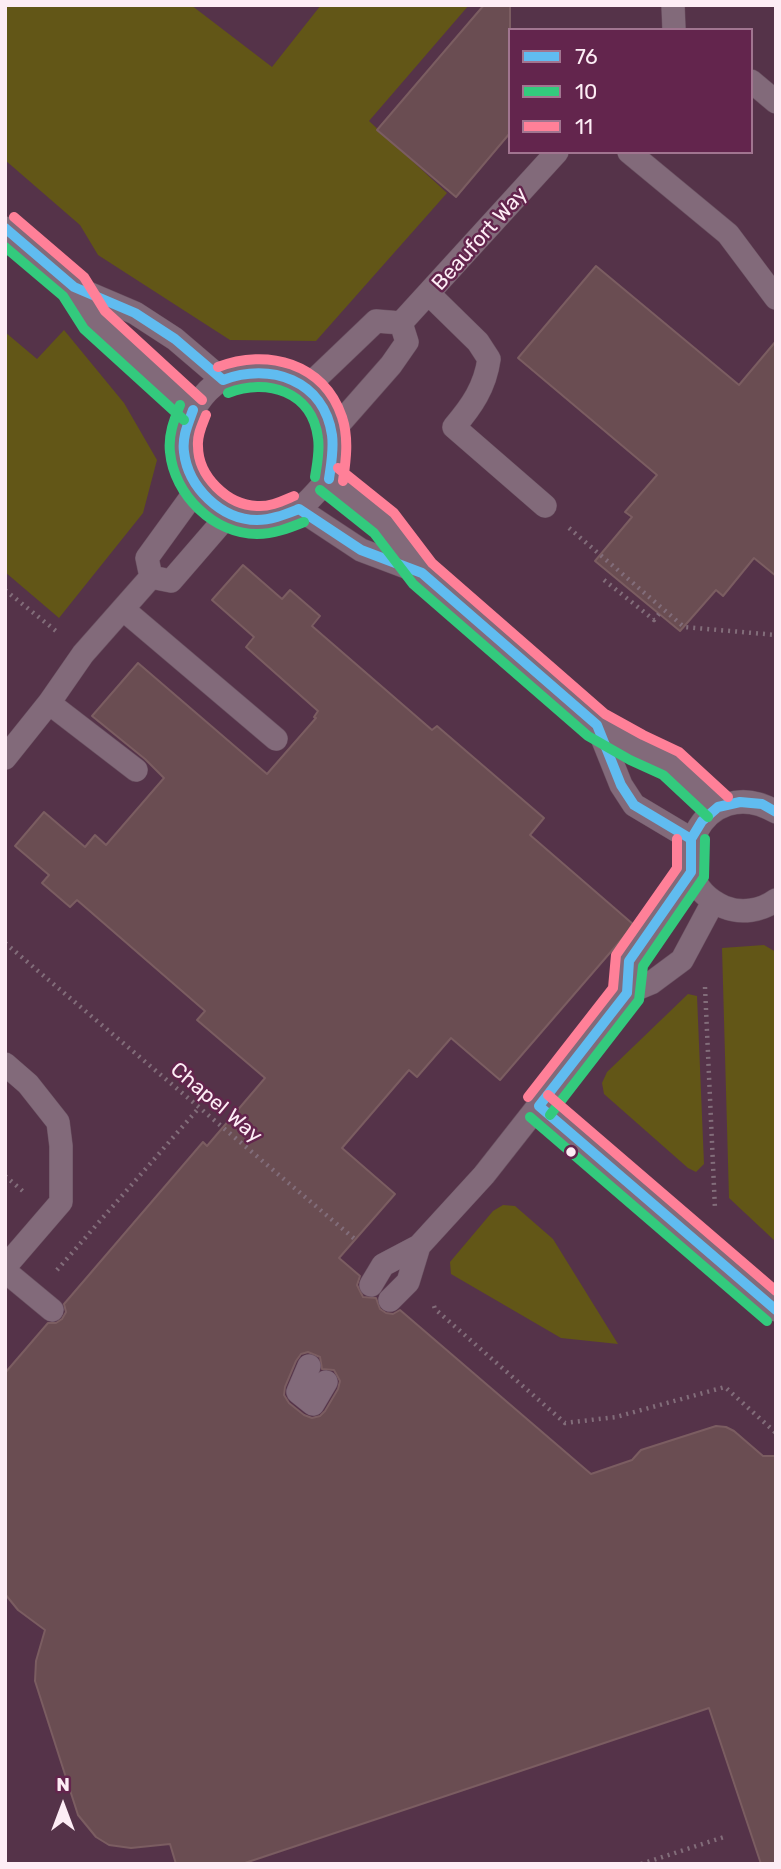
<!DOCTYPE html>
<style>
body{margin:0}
#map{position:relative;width:781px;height:1869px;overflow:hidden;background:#553349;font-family:Rubik,sans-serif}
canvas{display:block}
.frame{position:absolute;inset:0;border:7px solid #fdedf5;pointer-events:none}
.legend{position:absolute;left:508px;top:28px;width:245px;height:126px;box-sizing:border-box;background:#63254d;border:2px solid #a17590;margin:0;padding:9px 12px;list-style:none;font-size:21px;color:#fdedf5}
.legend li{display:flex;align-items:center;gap:14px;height:35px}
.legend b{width:35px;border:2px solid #a17590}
.north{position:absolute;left:28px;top:1771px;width:70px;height:70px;-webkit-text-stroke:5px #63254d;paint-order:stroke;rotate:0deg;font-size:19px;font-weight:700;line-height:28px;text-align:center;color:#fdedf5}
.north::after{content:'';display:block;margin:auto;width:24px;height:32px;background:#fdedf5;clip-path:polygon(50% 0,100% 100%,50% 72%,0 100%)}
</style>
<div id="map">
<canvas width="781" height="1869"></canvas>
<div class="frame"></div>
<ul class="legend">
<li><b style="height:9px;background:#60bcf0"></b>76</li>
<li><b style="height:9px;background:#33ca7d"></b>10</li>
<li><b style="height:9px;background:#ff8098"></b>11</li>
</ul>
<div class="north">N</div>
</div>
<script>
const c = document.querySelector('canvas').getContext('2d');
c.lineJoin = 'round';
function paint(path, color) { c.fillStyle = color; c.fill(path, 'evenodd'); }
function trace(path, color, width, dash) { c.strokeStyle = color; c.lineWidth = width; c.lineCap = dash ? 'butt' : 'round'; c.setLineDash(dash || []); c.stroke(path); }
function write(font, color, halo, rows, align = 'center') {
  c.font = font + ' Rubik,sans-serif'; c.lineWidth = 5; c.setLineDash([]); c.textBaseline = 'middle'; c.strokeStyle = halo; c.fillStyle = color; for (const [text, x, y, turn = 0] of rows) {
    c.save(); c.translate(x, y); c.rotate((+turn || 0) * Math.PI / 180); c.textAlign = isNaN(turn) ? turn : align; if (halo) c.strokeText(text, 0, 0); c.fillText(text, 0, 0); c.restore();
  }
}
paint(new Path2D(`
 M 5,5 L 191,5 L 272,67 L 321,5 L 469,5 L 369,121 L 447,193 L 316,341 L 230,340 L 98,255 L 80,225 L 5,160 Z
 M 64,330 L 124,403 L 157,460 L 143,513 L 59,618 L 5,572 L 5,332 L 37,359 Z
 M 764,945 L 776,952 L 776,1242 L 729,1198 L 722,948 Z
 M 688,994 L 697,996 L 704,1164 L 696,1172 L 688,1168 L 604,1094 L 602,1083 L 607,1072 Z
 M 503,1205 L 515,1206 L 553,1239 L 618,1344 L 561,1338 L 451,1274 L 450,1262 L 493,1211 Z`), '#625617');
const building = new Path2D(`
 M 484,5 L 510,5 L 510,133 L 456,197 L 377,130 Z
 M 596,266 L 739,385 L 776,341 L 776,576 L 754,558 L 723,596 L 716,590 L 680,631 L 595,561 L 632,517 L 625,512 L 657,475 L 518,358 Z
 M 243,565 L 282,599 L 290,590 L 320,616 L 312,626 L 432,730 L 437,726 L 544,818 L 530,835 L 634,925 L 500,1080 L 451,1038 L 417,1077 L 409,1070 L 342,1148 L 395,1194 L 339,1258 L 360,1276 L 357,1285 L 363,1297 L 376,1298 L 380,1309 L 386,1313 L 393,1314 L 400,1310 L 591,1474 L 632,1460 L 641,1450 L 716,1426 L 726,1427 L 734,1431 L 763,1456 L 776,1456 L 776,1864 L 761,1864 L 709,1708 L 242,1864 L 176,1864 L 170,1844 L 131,1848 L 109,1845 L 96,1837 L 78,1815 L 35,1681 L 36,1661 L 45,1630 L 18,1610 L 5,1594 L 5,1373 L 48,1323 L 56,1323 L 62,1319 L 66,1312 L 64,1304 L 203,1142 L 207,1146 L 265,1078 L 197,1020 L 205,1011 L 77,900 L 70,907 L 42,883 L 49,875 L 15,846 L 44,812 L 85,847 L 95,835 L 106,845 L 164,778 L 145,759 L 92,716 L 138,663 L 267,774 L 316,718 L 314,717 L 318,711 L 246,647 L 254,637 L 212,600 ZM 308,1352 L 320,1357 L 322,1369 L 334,1370 L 340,1381 L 338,1389 L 325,1411 L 320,1416 L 312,1418 L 304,1415 L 289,1403 L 284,1395 L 285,1387 L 296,1361 L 301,1354 Z`);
paint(building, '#6a4d52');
trace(building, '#7b5d61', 2);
const lane = new Path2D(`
 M 673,5 L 674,30
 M 751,81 L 776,102
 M 629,152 L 728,234 L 776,298
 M 5,228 L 74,287 L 94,320 L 193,410
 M 74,287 L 135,313 L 175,339 L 223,380
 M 430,295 L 478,342 L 489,359 C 485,387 472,406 454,427 L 545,506
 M 401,323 L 557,152
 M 251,371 C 260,372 273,371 282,375 C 314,388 337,419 332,454 C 331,464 331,477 324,484 C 316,492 307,504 297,510 C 268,526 239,522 214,502 C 209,498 201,494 197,489 C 172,454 186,403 220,381 C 229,376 241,374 251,371 Z
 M 306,388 L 376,321 L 401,323
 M 332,432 L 391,365 L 407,342 L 401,323
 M 329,479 L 384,523 L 422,573 L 597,725 L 637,748 L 671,763 L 718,807
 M 299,509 L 361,550 L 422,573
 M 151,577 L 171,581 L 229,514
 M 151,577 L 147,558 L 197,489
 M 124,610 L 276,739
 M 49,703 L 136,770
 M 597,725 L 621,785 L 634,805 L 691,839
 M 5,758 L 49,703 L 83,654 L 151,577
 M 776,812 C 704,769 653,876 724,907 C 741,914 761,911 776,900
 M 627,993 L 629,961 L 651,932 L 691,872
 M 5,1064 L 28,1084 L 58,1122 L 61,1146 L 61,1202 L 5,1267
 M 539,1106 L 776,1310
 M 419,1246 L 484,1175 L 627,993 L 651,983 L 682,960 L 713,902
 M 5,1271 L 52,1310
 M 371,1285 L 383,1265 L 419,1246 L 408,1282 L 390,1300
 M 309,1366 L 298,1392 L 313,1404 L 326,1382`);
trace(lane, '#6b5262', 24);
trace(new Path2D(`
 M 569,528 L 684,627 L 776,635
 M 604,580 L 654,620 L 659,614
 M 5,590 L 56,631
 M 5,943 L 357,1241
 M 705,987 L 715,1209
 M 5,1176 L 25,1193
 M 57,1270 L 198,1109
 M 434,1306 L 435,1309 L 565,1423 L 616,1417 L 725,1387 L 776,1433
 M 641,1864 L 724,1837`), '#826d7a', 4.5, [2, 5]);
trace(lane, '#826a7a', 23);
trace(new Path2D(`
 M 5,228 L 74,287 L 135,313 L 175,339 L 223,380
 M 223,380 C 270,362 324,380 332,435 C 334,450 331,465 329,479
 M 193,410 C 188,424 182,437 184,452 C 188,487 221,520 257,520 C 272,520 286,514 299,509
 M 299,509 L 361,550 L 422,573 L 597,725 L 621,785 L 634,805 L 691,839
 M 539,1106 L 627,993 L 629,961 L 691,872 L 691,839 L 702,821 L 718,807 L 740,802 L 762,804 L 776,812
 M 539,1106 L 776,1310`), '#60bcf0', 10);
trace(new Path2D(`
 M 5,247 L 63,296 L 84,329 L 184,420
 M 228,393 C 267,378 312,391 318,438 C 320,451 317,464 315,477
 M 180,405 C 174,420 168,435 170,452 C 174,495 214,534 257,534 C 274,534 289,528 304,522
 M 320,490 L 374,533 L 413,584 L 588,736 L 630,760 L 663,775 L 708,817
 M 550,1115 L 639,1000 L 643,966 L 704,877 L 705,839
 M 530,1117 L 767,1321`), '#33ca7d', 10);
trace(new Path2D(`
 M 14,217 L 84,277 L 105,311 L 202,400
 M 218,367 C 267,348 324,363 342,417 C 349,438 346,460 343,481
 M 206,415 C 202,425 197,435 198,446 C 198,476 227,505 257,506 C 270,507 282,501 294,496
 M 338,468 L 394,513 L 432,563 L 605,714 L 643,735 L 679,752 L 728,797
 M 548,1095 L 776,1291
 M 528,1097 L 613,988 L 616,955 L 677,868 L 677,839`), '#ff8098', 10);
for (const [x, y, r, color] of [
 [571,1152,6,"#fdedf5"]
]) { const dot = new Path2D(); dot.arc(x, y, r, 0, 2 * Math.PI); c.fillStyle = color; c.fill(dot); trace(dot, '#63254d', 2.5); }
write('21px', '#fdedf5', '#63254d', [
 ["Beaufort Way",480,239,-48],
 ["Chapel Way",216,1103,40]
]);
</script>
